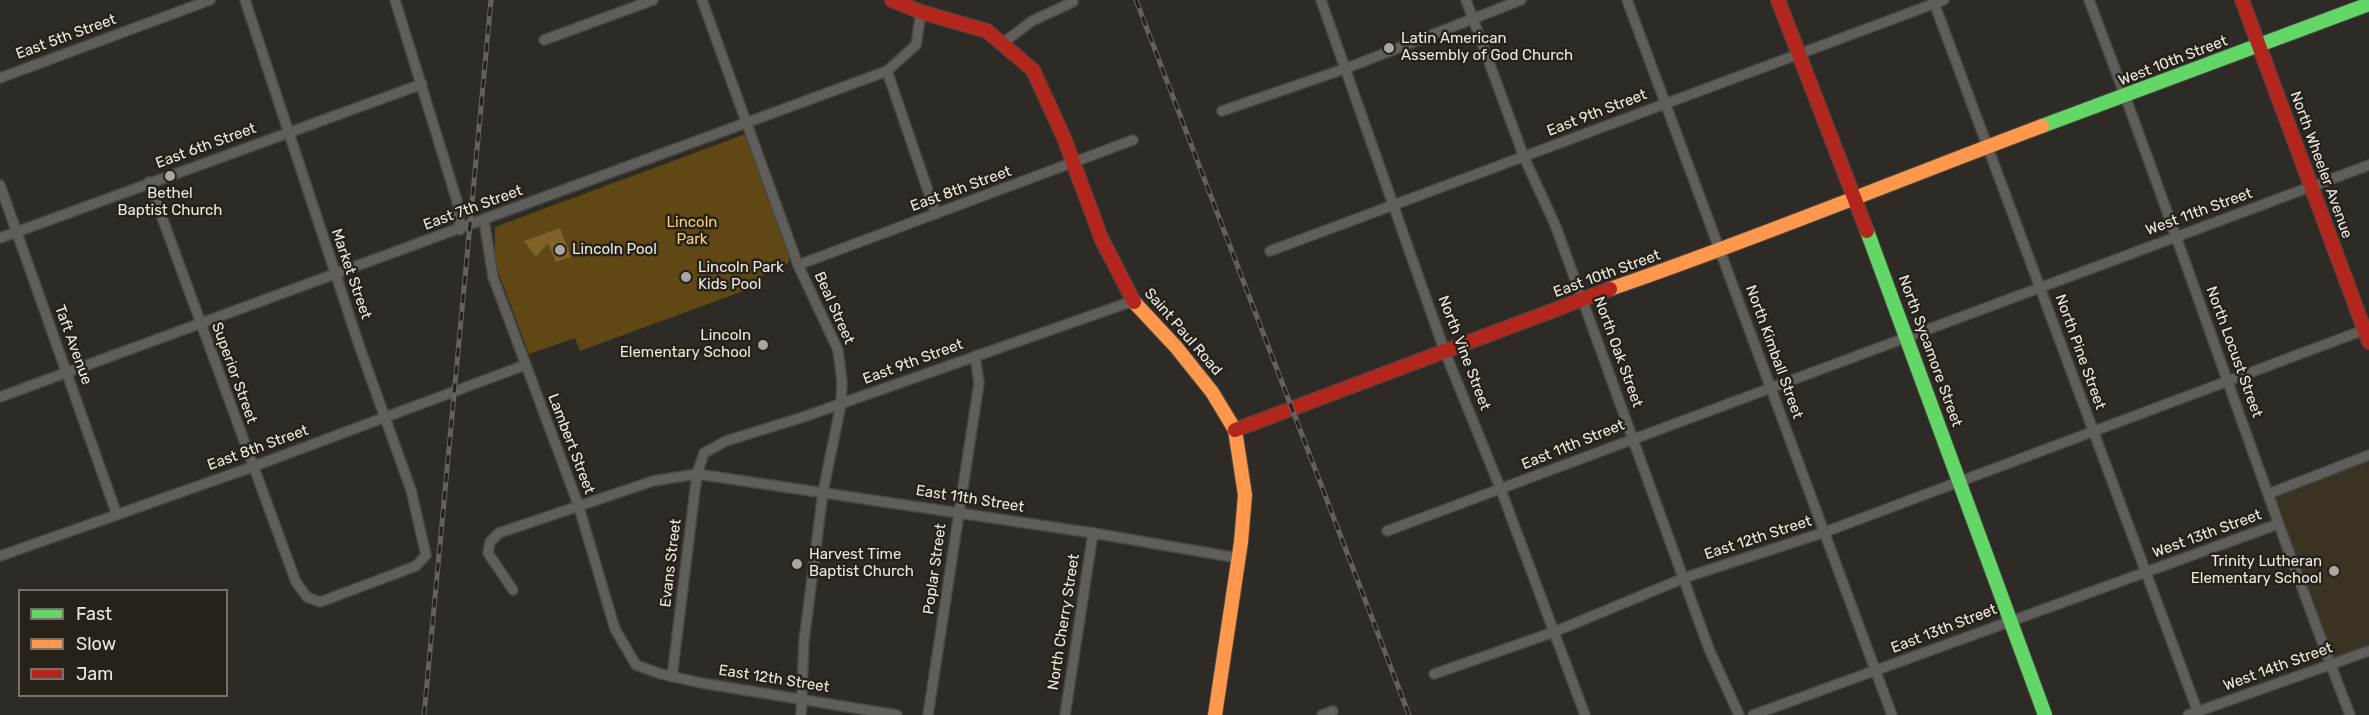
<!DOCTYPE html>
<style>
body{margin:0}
#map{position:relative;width:2369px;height:715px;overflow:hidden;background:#2e2b26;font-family:Rubik,sans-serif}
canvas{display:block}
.legend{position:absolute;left:18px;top:589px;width:210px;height:108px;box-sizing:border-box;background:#272219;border:2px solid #767269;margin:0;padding:8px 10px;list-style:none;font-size:18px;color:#ece9e2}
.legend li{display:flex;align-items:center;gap:12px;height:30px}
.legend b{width:30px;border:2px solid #767269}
</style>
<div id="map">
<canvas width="2369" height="715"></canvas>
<ul class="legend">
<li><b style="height:8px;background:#63d668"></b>Fast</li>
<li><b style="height:8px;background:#ff974d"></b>Slow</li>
<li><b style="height:8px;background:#b3261e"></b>Jam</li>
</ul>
</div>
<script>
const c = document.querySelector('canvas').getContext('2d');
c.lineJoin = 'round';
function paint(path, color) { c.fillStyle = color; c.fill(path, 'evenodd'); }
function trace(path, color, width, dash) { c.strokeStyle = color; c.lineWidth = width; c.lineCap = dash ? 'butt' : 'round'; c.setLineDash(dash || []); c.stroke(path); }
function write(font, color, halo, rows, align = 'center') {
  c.font = font + ' Rubik,sans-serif'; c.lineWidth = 5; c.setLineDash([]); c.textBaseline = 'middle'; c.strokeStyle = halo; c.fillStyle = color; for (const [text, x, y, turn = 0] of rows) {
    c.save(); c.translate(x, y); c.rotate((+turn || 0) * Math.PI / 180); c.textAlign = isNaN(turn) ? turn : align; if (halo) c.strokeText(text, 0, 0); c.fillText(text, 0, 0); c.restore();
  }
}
paint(new Path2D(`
 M 2369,461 L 2369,645 L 2331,659 L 2271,498 Z`), '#3a3324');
paint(new Path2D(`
 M 743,135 L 746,136 L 790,255 L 788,264 L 765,273 L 754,287 L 580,351 L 575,338 L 529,354 L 495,263 L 495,227 Z`), '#5f4813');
paint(new Path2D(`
 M 560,228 L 571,257 L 556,262 L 548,243 L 536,257 L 524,241 Z`), '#7f632a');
const street = new Path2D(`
 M 395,0 L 457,201 L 460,230
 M 702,0 L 798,265 L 838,350 L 842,382 L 841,404 L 823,492 L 804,641 L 801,715
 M 1321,0 L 1445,352 L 1501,490 L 1585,715
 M 1466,0 L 1524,157 L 1556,227 L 1709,649 L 1739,715
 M 1627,0 L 1892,715
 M 1933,0 L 2199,715
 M 2089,0 C 2180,237 2258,478 2350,715
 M 544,40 L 653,0
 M 1003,43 L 1032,21 L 1073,2
 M 887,71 L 936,214
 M 0,78 L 210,0
 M 1222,111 L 1347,68 L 1521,0
 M 149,182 L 296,582 L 307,597 L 320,602 L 416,566 L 426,555 L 411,490 L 360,348 L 245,0
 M 0,185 L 117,515
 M 484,220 L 493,277 L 578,504 L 615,629 L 636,665 L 661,674 L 701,683 L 897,715
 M 0,238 L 422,84
 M 1270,251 L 1944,0
 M 798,265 L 1133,140
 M 0,397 L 887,71 L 916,45 L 921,12
 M 2268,494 L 2369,455
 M 1387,531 L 2369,165
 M 0,556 L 252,467 L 525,365
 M 513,590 L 488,553 L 490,542 L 499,533 L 653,481 L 697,474 L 1093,533 L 1238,558
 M 1434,674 L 1554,632 L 1684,578 L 1825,532 L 2369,328
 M 672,677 L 697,474 L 704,453 L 726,441 L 803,417 L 1133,301
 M 928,715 L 979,383 L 975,356
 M 1065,715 L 1093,533
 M 1322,715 L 1333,711
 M 1753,715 L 2278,524
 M 2188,715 L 2369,651`);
const fast = new Path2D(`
 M 2042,126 L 2369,4
 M 1867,231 L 2045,715`);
const slow = new Path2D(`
 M 1610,289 C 1756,239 1898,180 2042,126
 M 1134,302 L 1176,347 L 1212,392 L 1235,430 L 1245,495 L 1241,542 L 1215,715`);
const jam = new Path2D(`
 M 892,0 L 921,12 L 987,31 L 1033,70 L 1064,138 L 1102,240 L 1134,302
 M 1778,0 L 1867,231
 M 2242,0 L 2369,342
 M 1235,430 L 1610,289`);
trace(street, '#494742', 12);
trace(fast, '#494742', 16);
trace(slow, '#494742', 16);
trace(jam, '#494742', 16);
trace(street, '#605e5b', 9);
trace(fast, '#63d668', 14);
trace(slow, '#ff974d', 14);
trace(jam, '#b3261e', 14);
const rail = new Path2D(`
 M 1136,0 L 1409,715
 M 424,715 L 491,0`);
trace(rail, '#64615d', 5);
trace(rail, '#272219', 3, [9]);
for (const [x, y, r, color] of [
 [1389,48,6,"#aaa6a0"],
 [170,176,6,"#aaa6a0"],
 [560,250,6,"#aaa6a0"],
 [686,277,6,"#aaa6a0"],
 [763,345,6,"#aaa6a0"],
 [797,564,6,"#aaa6a0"],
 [2334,571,6,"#aaa6a0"]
]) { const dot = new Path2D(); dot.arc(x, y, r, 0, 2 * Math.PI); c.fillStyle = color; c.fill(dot); trace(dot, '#272219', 2); }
write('15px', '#ece9e2', '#272219', [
 ["East 5th Street",66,37,-20],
 ["West 10th Street",2173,61,-21],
 ["East 9th Street",1597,113,-21],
 ["East 6th Street",206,146,-20],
 ["North Wheeler Avenue",2321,165,70],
 ["East 8th Street",961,189,-20],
 ["East 7th Street",473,208,-20],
 ["West 11th Street",2199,212,-20],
 ["Market Street",351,274,71],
 ["East 10th Street",1607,274,-20],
 ["Beal Street",834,308,66],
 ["Saint Paul Road",1183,332,49],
 ["Taft Avenue",73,345,70],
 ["North Sycamore Street",1930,351,70],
 ["North Oak Street",1618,352,70],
 ["North Kimball Street",1774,352,70],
 ["North Pine Street",2080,352,70],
 ["North Locust Street",2234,352,70],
 ["North Vine Street",1464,353,69],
 ["East 9th Street",913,362,-20],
 ["Superior Street",234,373,70],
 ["Lambert Street",571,444,69],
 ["East 11th Street",1573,445,-22],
 ["East 8th Street",258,448,-20],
 ["East 11th Street",970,499,9],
 ["West 13th Street",2207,534,-20],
 ["East 12th Street",1758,538,-18],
 ["Evans Street",671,563,-83],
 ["Poplar Street",935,569,-82],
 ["North Cherry Street",1064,622,-81],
 ["East 13th Street",1944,629,-21],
 ["West 14th Street",2278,667,-20],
 ["East 12th Street",774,679,9]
]);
write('15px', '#ece9e2', '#272219', [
 ["Latin American",1401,39],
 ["Assembly of God Church",1401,56],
 ["Bethel",170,194,"center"],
 ["Baptist Church",170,211,"center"],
 ["Lincoln Pool",572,250],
 ["Lincoln Park",698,268],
 ["Kids Pool",698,285],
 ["Lincoln",751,336,"right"],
 ["Elementary School",751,353,"right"],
 ["Harvest Time",809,555],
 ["Baptist Church",809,572],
 ["Trinity Lutheran",2322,562,"right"],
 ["Elementary School",2322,579,"right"]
], 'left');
write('15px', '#fbcf75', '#272219', [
 ["Lincoln",692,223],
 ["Park",692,240]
]);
</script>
